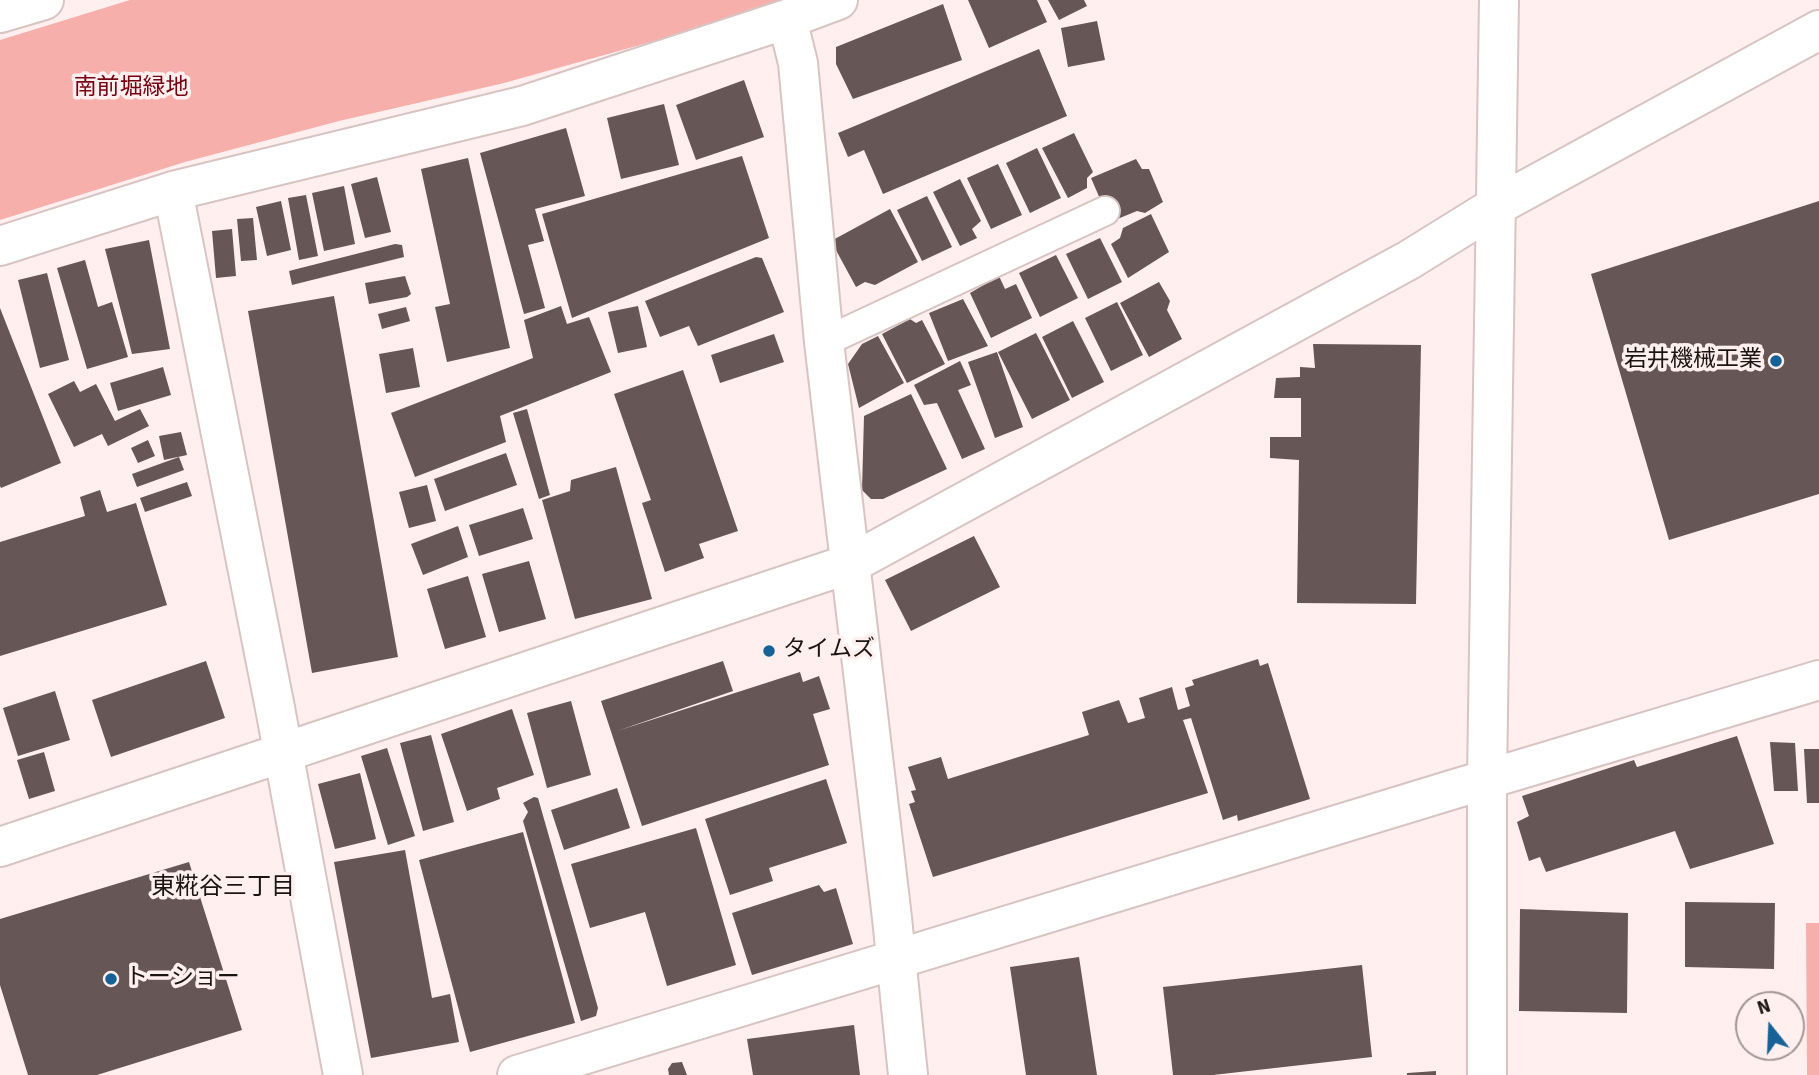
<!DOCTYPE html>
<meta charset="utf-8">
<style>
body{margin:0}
#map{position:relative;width:1819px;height:1075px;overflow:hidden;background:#ffefee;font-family:"Source Sans 3",sans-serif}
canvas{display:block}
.north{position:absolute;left:1735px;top:991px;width:70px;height:70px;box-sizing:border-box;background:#ffefee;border:2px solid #a39796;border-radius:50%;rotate:342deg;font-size:19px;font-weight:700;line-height:28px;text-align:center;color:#1a1413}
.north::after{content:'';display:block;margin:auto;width:24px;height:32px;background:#166195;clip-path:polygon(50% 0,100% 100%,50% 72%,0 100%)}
</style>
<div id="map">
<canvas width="1819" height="1075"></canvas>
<div class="north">N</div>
</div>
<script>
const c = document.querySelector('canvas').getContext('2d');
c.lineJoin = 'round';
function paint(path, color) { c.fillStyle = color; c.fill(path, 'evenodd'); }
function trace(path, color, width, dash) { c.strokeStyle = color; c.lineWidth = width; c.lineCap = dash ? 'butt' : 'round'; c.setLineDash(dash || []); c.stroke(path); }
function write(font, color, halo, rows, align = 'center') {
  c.font = font + ' "Source Sans 3","Noto Sans JP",sans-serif'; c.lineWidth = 7; c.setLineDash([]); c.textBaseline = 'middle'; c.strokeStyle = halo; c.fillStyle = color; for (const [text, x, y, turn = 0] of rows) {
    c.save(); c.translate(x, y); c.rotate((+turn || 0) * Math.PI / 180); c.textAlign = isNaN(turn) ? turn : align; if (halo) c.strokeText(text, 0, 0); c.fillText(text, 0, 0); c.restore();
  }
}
paint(new Path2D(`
 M 130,0 L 780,0 L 683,33 L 504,83 L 339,121 L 185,162 L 0,220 L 0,40 Z
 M 1806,923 L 1819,923 L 1819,1075 L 1807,1075 Z`), '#f6afab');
paint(new Path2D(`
 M 968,0 L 1037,0 L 1047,22 L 989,48 Z
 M 1048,0 L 1084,0 L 1087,6 L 1059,20 Z
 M 943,4 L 962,60 L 853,99 L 836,64 L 836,47 Z
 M 1097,21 L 1105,60 L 1068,67 L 1061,28 Z
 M 1039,49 L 1067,116 L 883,194 L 864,150 L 848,157 L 838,133 Z
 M 744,80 L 764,137 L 696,160 L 676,105 Z
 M 664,104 L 679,165 L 621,179 L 607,118 Z
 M 566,128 L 585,196 L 535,209 L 544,241 L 528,245 L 545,308 L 524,314 L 480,153 Z
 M 1074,133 L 1093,172 L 1087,178 L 1087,188 L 1068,198 L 1042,148 Z
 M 1037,148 L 1061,198 L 1030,213 L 1006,163 Z
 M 742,156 L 769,238 L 572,318 L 542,214 Z
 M 468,158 L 510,348 L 447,362 L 435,307 L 450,304 L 421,169 Z
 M 1136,159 L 1142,169 L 1149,169 L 1163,202 L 1145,213 L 1137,211 L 1110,222 L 1091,178 Z
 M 998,164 L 1022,215 L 991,229 L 967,178 Z
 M 377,177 L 391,232 L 365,238 L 351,184 Z
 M 960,179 L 981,221 L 972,229 L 977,238 L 960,246 L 933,192 Z
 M 344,186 L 355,244 L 324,251 L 312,193 Z
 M 306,195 L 318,256 L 299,260 L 288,198 Z
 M 927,196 L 952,247 L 922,261 L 897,210 Z
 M 281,201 L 291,250 L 267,256 L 256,207 Z
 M 1819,201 L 1819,494 L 1669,540 L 1591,274 Z
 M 890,209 L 918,262 L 875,285 L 865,282 L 856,287 L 831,241 Z
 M 1151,214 L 1169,252 L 1128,278 L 1111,244 L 1120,238 L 1123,228 Z
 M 253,218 L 257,260 L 241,261 L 237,219 Z
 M 232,229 L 236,276 L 216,278 L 212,231 Z
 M 1100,238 L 1122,282 L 1088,299 L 1066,254 Z
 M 149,240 L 170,349 L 132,354 L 105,249 Z
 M 395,244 L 402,245 L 404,257 L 292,285 L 289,271 Z
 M 1056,255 L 1078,298 L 1040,317 L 1019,273 Z
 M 756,257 L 762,258 L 784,312 L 698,346 L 689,326 L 660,337 L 645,301 Z
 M 85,260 L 98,307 L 112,302 L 128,357 L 87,369 L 57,268 Z
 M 47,273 L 69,360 L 40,368 L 18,280 Z
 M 405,276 L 411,294 L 407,297 L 369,304 L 365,283 Z
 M 999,276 L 1005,289 L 1016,284 L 1032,318 L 991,338 L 970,293 Z
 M 1159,282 L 1170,301 L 1167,310 L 1182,339 L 1149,357 L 1120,303 Z
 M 334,296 L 398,657 L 312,673 L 248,311 Z
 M 963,299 L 988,346 L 948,361 L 929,313 Z
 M 1117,302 L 1143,355 L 1111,371 L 1085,318 Z
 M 561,306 L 567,324 L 589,317 L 611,372 L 500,416 L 506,442 L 415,477 L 391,413 L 533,358 L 524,320 Z
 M 638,306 L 647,347 L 618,353 L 608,312 Z
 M 406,307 L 410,321 L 382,329 L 378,314 Z
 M 0,308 L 61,463 L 1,488 L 0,486 Z
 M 910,319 L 916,323 L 922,320 L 945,364 L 907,383 L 882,334 Z
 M 1073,321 L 1104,382 L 1072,398 L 1042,337 Z
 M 1036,333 L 1070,400 L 1032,419 L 998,352 Z
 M 774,334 L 784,362 L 720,383 L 711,355 Z
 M 878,336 L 904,383 L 859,408 L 848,364 L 862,344 Z
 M 1313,344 L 1421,345 L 1416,604 L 1297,603 L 1299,460 L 1270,458 L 1270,437 L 1301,437 L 1301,398 L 1274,398 L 1276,378 L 1300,377 L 1300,367 L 1315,368 Z
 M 413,348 L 420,387 L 386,393 L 379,354 Z
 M 997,352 L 1023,427 L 995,438 L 968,362 Z
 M 960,361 L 971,385 L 958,390 L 985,449 L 962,459 L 937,403 L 924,405 L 914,385 Z
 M 163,367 L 171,395 L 118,411 L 110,383 Z
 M 683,370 L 738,531 L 699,544 L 704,558 L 665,572 L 642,503 L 651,500 L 614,394 Z
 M 74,381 L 80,392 L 96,384 L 115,421 L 140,409 L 149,426 L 108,446 L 102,434 L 74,447 L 48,394 Z
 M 911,394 L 947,469 L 883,499 L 871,499 L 862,490 L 864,416 Z
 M 527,409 L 550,495 L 539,499 L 513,413 Z
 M 181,432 L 187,455 L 164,460 L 159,436 Z
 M 148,440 L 155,456 L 138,463 L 131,448 Z
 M 506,453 L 517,485 L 445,511 L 434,479 Z
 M 179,457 L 184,470 L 137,487 L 132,474 Z
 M 616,467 L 652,599 L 575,619 L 542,500 L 570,491 L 571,480 Z
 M 187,482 L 192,496 L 145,512 L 140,498 Z
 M 427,485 L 436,521 L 409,528 L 399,492 Z
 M 100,490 L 107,512 L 136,503 L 167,605 L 0,656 L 0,542 L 85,516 L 80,497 Z
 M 523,508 L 533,539 L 479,556 L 469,525 Z
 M 458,526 L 468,557 L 423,575 L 411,544 Z
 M 974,536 L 1000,587 L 911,631 L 885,580 Z
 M 529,561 L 546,619 L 499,632 L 482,574 Z
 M 468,576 L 486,637 L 445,649 L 427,589 Z
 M 1258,659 L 1260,666 L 1268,663 L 1310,799 L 1238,821 L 1237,815 L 1223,820 L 1191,718 L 1183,720 L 1208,793 L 933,877 L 909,804 L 915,802 L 911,791 L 916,790 L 908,767 L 941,757 L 948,779 L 1089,735 L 1082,712 L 1119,700 L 1128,723 L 1145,718 L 1139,698 L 1172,687 L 1178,710 L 1190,706 L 1185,688 L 1194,685 L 1192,680 Z
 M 206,661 L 225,718 L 111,757 L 92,700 Z
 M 723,661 L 733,691 L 617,731 L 800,672 L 803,682 L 819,676 L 830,709 L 813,714 L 829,765 L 642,826 L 601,701 Z
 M 55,691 L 70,740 L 18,756 L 3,708 Z
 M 571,701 L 591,775 L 547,788 L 527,713 Z
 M 512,709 L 534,775 L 497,788 L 500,799 L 467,811 L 441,734 Z
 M 431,735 L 454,822 L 423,831 L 400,743 Z
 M 1737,736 L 1774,844 L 1690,869 L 1675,831 L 1546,872 L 1540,857 L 1529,861 L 1517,822 L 1529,816 L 1522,796 L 1634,760 L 1637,767 Z
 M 1770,742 L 1795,743 L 1798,791 L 1774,791 Z
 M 387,748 L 415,836 L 388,845 L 361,756 Z
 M 1804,749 L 1819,749 L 1819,803 L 1807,803 Z
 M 44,752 L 55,791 L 29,799 L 17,760 Z
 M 360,773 L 376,839 L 335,849 L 318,784 Z
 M 826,779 L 847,843 L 769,868 L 773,881 L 730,895 L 705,819 Z
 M 617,788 L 630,828 L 564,850 L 551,810 Z
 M 534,797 L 538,798 L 598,1008 L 596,1016 L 581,1021 L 523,821 L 528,812 L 523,803 Z
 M 696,828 L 736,965 L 667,986 L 645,912 L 590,928 L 571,864 Z
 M 523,832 L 575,1023 L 470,1052 L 419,860 Z
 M 405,850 L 432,998 L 450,994 L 459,1042 L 371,1058 L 334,862 Z
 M 189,862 L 242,1030 L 97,1075 L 28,1075 L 0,985 L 0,919 Z
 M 819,885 L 824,892 L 836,888 L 853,944 L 752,975 L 732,913 Z
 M 1685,902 L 1775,903 L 1774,969 L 1685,967 Z
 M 1520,909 L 1628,913 L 1627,1013 L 1519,1011 Z
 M 1079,957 L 1097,1075 L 1026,1075 L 1010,967 Z
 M 1362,965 L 1372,1057 L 1213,1075 L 1173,1075 L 1163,987 Z
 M 854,1025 L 860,1075 L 753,1075 L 747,1039 Z
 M 682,1062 L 687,1075 L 669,1075 L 668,1069 L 672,1063 Z
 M 1436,1071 L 1436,1075 L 1407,1075 L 1407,1073 Z`), '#665655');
const service = new Path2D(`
 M 824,342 L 1105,211`);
const minor = new Path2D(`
 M 0,13 L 44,0
 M 787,19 L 798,63 L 824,342 L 892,918 L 908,1075
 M 173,191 L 275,708 L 343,1075
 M 0,246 L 173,191 L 522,106 L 787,19 L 838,0
 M 0,847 L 852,563 L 1409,260 L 1496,206 L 1819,30
 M 517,1075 C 952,944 1384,808 1819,680
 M 1487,1075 L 1487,778 L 1499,0`);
trace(service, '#d7c4c3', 32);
trace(minor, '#d7c4c3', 42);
trace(service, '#fff', 28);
trace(minor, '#fff', 38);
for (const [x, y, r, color] of [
 [1776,361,7,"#166195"],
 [769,651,7,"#166195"],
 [111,979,7,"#166195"]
]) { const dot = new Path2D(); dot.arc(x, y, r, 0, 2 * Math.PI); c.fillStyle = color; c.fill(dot); trace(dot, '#ffefee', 2.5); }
write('23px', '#720012', '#ffefee', [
 ["南前堀緑地",131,89]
]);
write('23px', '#1a1413', '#ffefee', [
 ["岩井機械工業",1762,361,"right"],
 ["タイムズ",783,651],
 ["トーショー",125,979]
], 'left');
write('24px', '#1a1413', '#ffefee', [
 ["東糀谷三丁目",223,889]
]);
</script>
